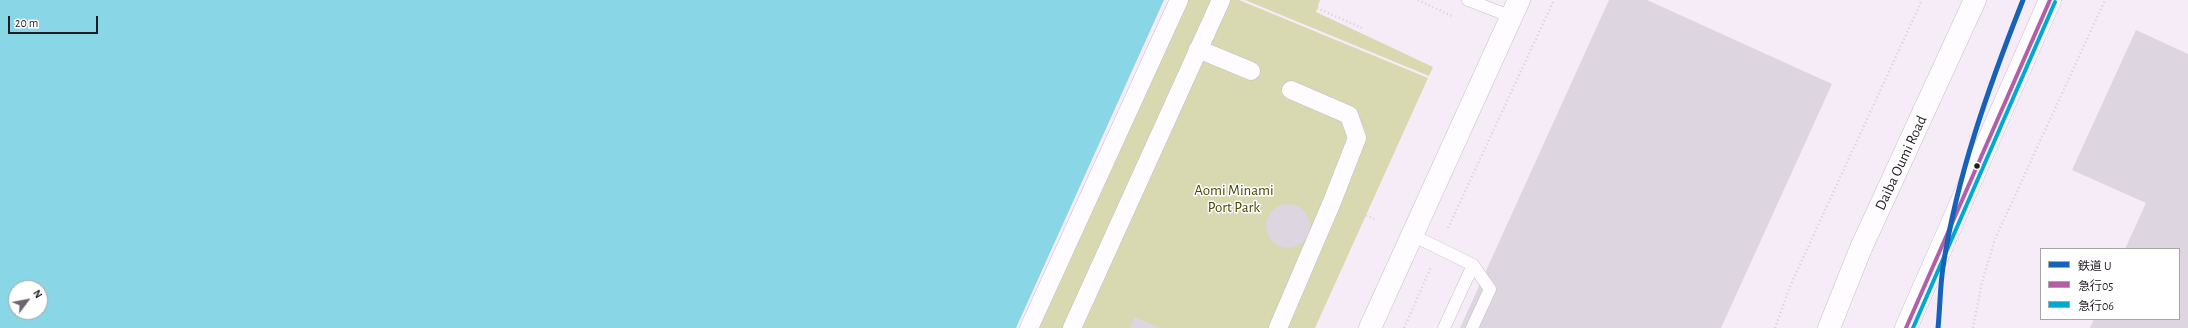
<!DOCTYPE html>
<meta charset="utf-8">
<style>
body{margin:0}
#map{position:relative;width:2188px;height:328px;overflow:hidden;background:#f6ecf8;font-family:"Alegreya Sans","Noto Sans JP",sans-serif}
canvas{display:block}
.legend{position:absolute;left:2040px;top:248px;width:140px;height:72px;box-sizing:border-box;background:#fff;border:1px solid #a7a4a7;margin:0;padding:5px 7px;list-style:none;font-size:12px;color:#221b23}
.legend li{display:flex;align-items:center;gap:8px;height:20px}
.legend b{width:20px;border:1px solid #a7a4a7}
.north{position:absolute;left:8px;top:280px;width:40px;height:40px;box-sizing:border-box;background:#fff;border:1px solid #a7a4a7;border-radius:50%;rotate:58deg;font-size:11px;font-weight:700;line-height:16px;text-align:center;color:#221b23}
.north::after{content:'';display:block;margin:auto;width:14px;height:18px;background:#6c646e;clip-path:polygon(50% 0,100% 100%,50% 72%,0 100%)}
.scale{position:absolute;left:8px;top:16px;width:90px;height:18px;box-sizing:border-box;border:2px solid #221b23;border-top:0;padding-left:5px;font-size:12px;line-height:14px;white-space:nowrap;color:#221b23;-webkit-text-stroke:3px #fff;paint-order:stroke}
</style>
<div id="map">
<canvas width="2188" height="328"></canvas>
<ul class="legend">
<li><b style="height:5px;background:#1662b8"></b>鉄道 U</li>
<li><b style="height:5px;background:#b35fa6"></b>急行05</li>
<li><b style="height:5px;background:#00a9ce"></b>急行06</li>
</ul>
<div class="north">N</div>
<div class="scale">20 m</div>
</div>
<script>
const c = document.querySelector('canvas').getContext('2d');
c.lineJoin = 'round';
function paint(path, color) { c.fillStyle = color; c.fill(path, 'evenodd'); }
function trace(path, color, width, dash) { c.strokeStyle = color; c.lineWidth = width; c.lineCap = dash ? 'butt' : 'round'; c.setLineDash(dash || []); c.stroke(path); }
function write(font, color, halo, rows, align = 'center') {
  c.font = font + ' "Alegreya Sans",sans-serif'; c.lineWidth = 3; c.setLineDash([]); c.textBaseline = 'middle'; c.strokeStyle = halo; c.fillStyle = color; for (const [text, x, y, turn = 0] of rows) {
    c.save(); c.translate(x, y); c.rotate((+turn || 0) * Math.PI / 180); c.textAlign = isNaN(turn) ? turn : align; if (halo) c.strokeText(text, 0, 0); c.fillText(text, 0, 0); c.restore();
  }
}
paint(new Path2D(`
 M 1187,0 L 1239,0 L 1428,78 L 1315,328 L 1033,328 Z
 M 1245,0 L 1320,0 L 1316,12 L 1433,67 L 1429,76 Z`), '#d8d8b1');
paint(new Path2D(`
 M 0,0 L 1164,0 L 1016,328 L 0,328 ZM 16,288 L 40,288 L 40,312 L 16,312 Z`), '#88d6e6');
paint(new Path2D(`
 M 1609,0 L 1647,0 L 1832,84 L 1721,328 L 1460,328 Z
 M 2136,30 L 2188,54 L 2188,328 L 2090,328 L 2094,319 L 2179,319 L 2179,249 L 2125,249 L 2146,203 L 2072,170 Z
 M1266 226a22 22 0 1 1 44 0a22 22 0 1 1-44 0Z
 M 1134,317 L 1160,328 L 1130,328 Z`), '#ddd5df');
const service = new Path2D(`
 M 1468,0 L 1512,17
 M 1412,235 L 1473,265 L 1490,289 L 1472,328
 M 1444,328 L 1473,265`);
const pedestrian = new Path2D(`
 M 1198,49 L 1251,71
 M 1029,328 L 1179,0
 M 1072,328 L 1221,0
 M 1278,328 L 1332,202 L 1357,138 L 1349,115 L 1291,90`);
const tertiary = new Path2D(`
 M 1370,328 L 1519,0`);
const secondary = new Path2D(`
 M 1829,328 L 1861,248 L 1975,0
 M 1906,328 L 2050,0`);
trace(service, '#c6bec7', 13);
trace(pedestrian, '#c6bec7', 19);
trace(tertiary, '#c6bec7', 23);
trace(secondary, '#c6bec7', 23);
trace(new Path2D(`
 M 1418,0 L 1452,16
 M 1317,8 L 1362,28
 M 1355,211 L 1377,220
 M 1448,228 L 1554,0
 M 1404,328 L 1431,267
 M 1775,328 L 1791,284 L 1922,0
 M 1973,328 L 1982,282 L 1995,239 L 2105,0`), '#d4d0d5', 2.5, [1, 3]);
trace(service, '#fefcfe', 12);
trace(pedestrian, '#fefcfe', 18);
trace(tertiary, '#fefcfe', 22);
trace(secondary, '#fefcfe', 22);
trace(new Path2D(`
 M 1906,328 L 2050,0`), '#b35fa6', 4);
trace(new Path2D(`
 M 1913,328 L 2055,2`), '#00a9ce', 4);
trace(new Path2D(`
 M 1938,328 C 1940,308 1940,287 1943,267 C 1957,175 1989,86 2023,0`), '#1662b8', 5);
for (const [x, y, r, color] of [
 [1977,166,3.5,"#221b23"]
]) { const dot = new Path2D(); dot.arc(x, y, r, 0, 2 * Math.PI); c.fillStyle = color; c.fill(dot); trace(dot, '#fff', 1.5); }
write('15px', '#221b23', '#fff', [
 ["Daiba Oumi Road",1901,163,-65]
]);
write('15px', '#454705', '#fff', [
 ["Aomi Minami",1234,190],
 ["Port Park",1234,207]
]);
</script>
